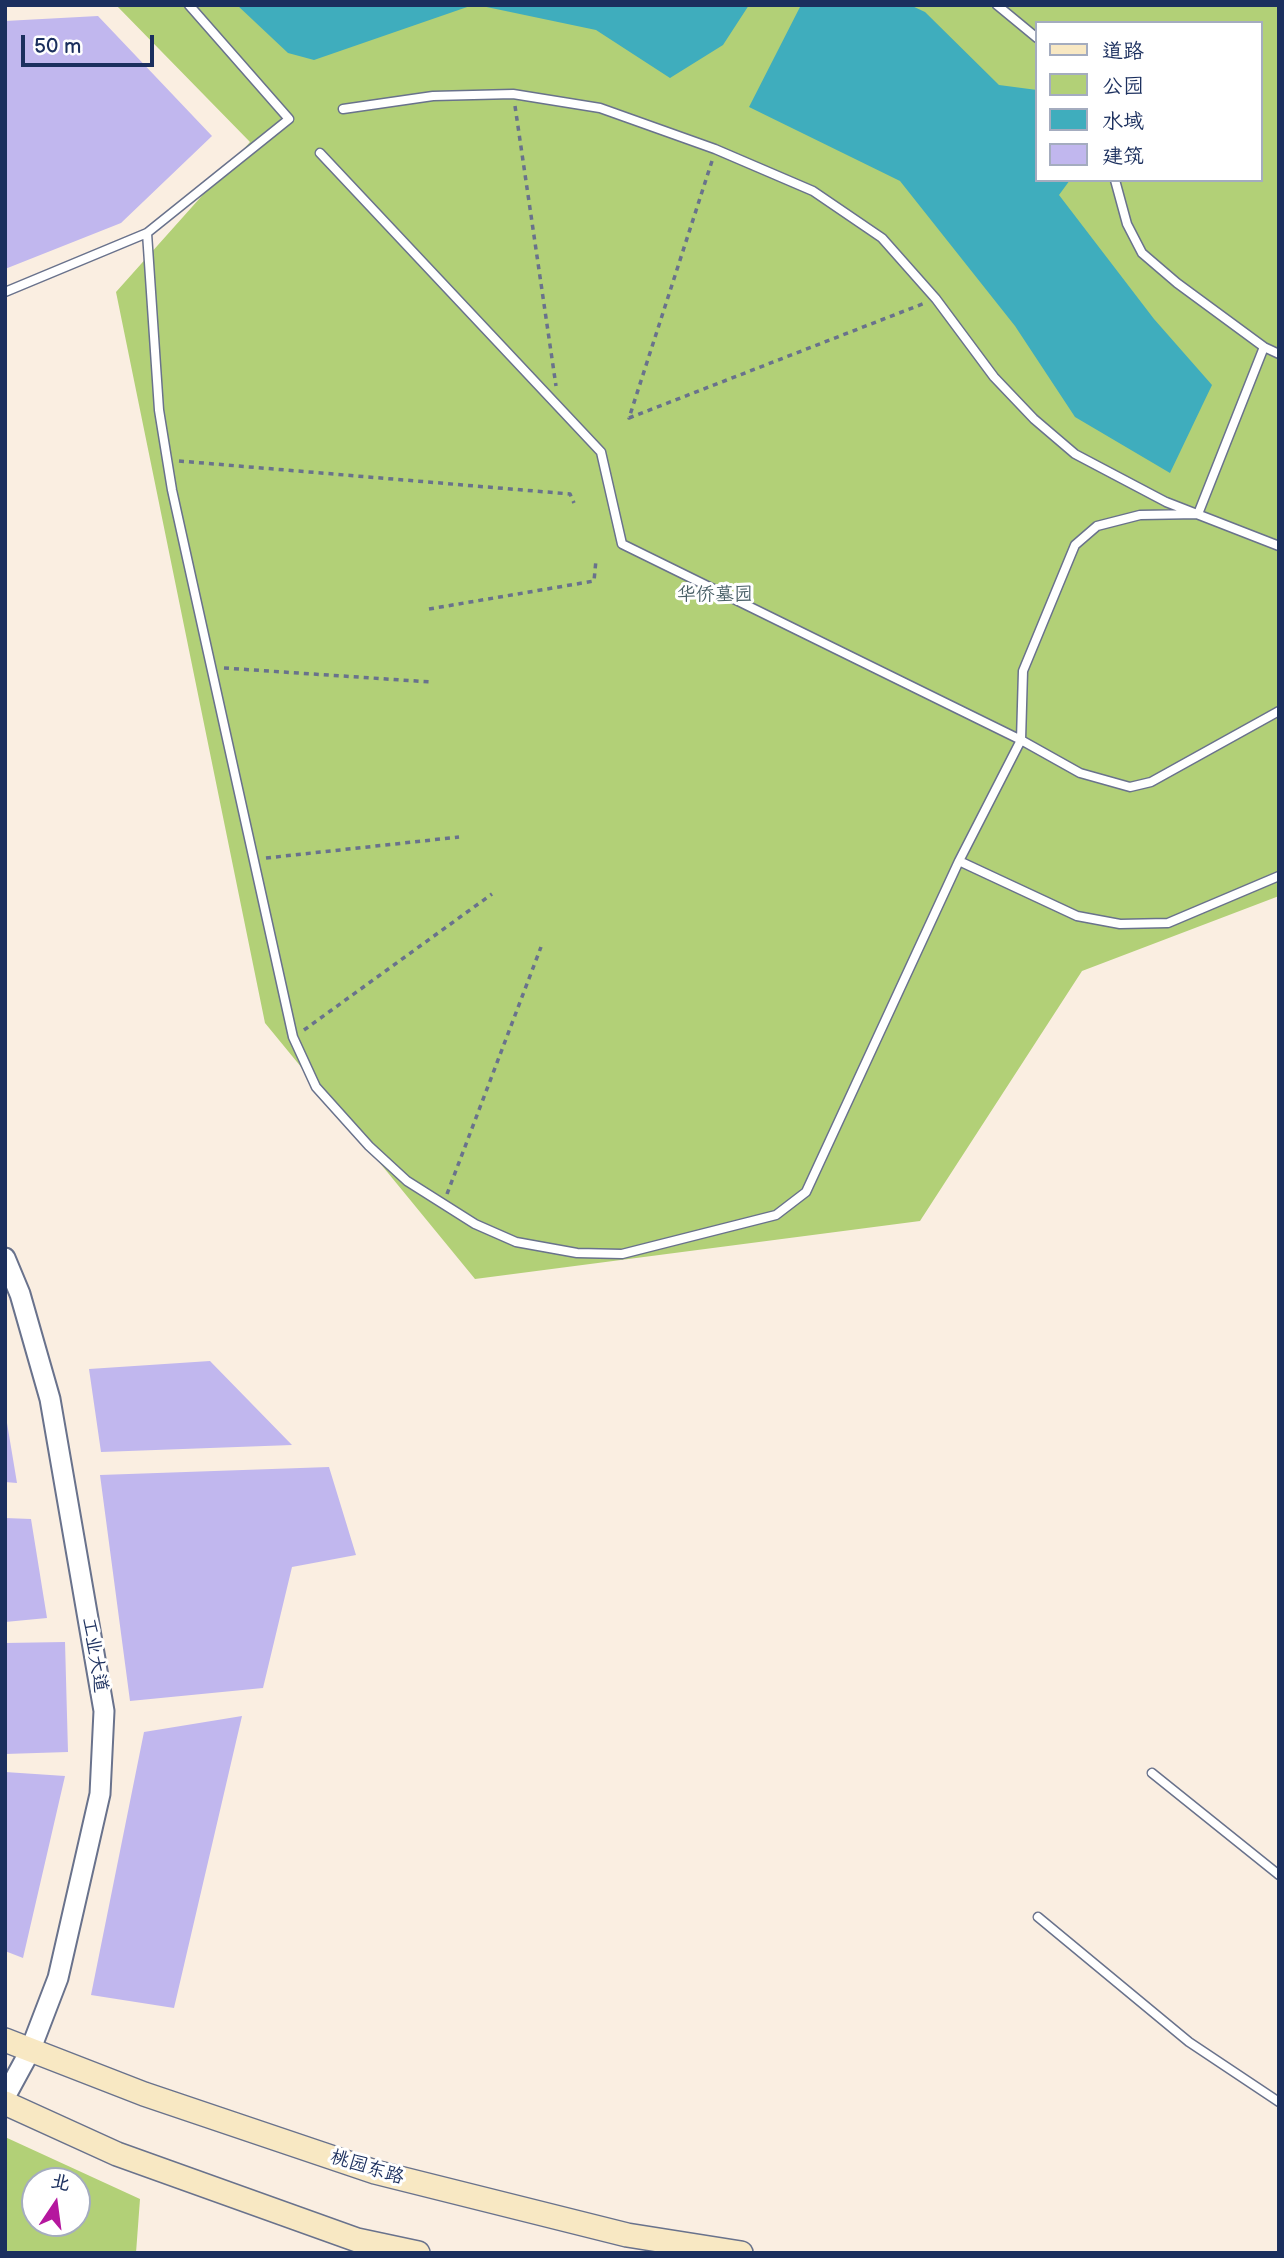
<!DOCTYPE html>
<html>
<head>
<meta charset="utf-8">
<style>
  body { margin:0 }
  #map { position:relative; width:1284px; height:2258px; overflow:hidden; background:#faeee1; font-family:"Balsamiq Sans","LXGW WenKai TC",sans-serif }
  canvas { display:block }
  .frame { position:absolute; inset:0; border:7px solid #1b2f5e; pointer-events:none }
  .legend { position:absolute; left:1035px; top:21px; width:228px; height:161px; box-sizing:border-box; background:#fff; border:2px solid #a4acbf; margin:0; padding:9px 12px; list-style:none; font-size:21px; color:#1b2f5e }
  .legend li { display:flex; align-items:center; gap:14px; height:35px }
  .legend b { width:35px; border:2px solid #a4acbf }
  .north { position:absolute; left:21px; top:2167px; width:70px; height:70px; box-sizing:border-box; background:#fff; border:2px solid #a4acbf; border-radius:50%; rotate:13deg; font-size:19px; font-weight:700; line-height:28px; text-align:center; color:#1b2f5e }
  .north::after { content:''; display:block; margin:auto; width:24px; height:32px; background:#b5179e; clip-path:polygon(50% 0,100% 100%,50% 72%,0 100%) }
  .scale { position:absolute; left:21px; top:35px; width:133px; height:32px; box-sizing:border-box; border:4px solid #1b2f5e; border-top:0; padding-left:9px; font-size:21px; line-height:24px; white-space:nowrap; color:#1b2f5e; -webkit-text-stroke:5px #fff; paint-order:stroke }
</style>
</head>
<body>
<div id="map">
<canvas width="1284" height="2258"></canvas>
<div class="frame"></div>
<ul class="legend">
<li><b style="height:9px;background:#f8e8c3"></b>道路</li>
<li><b style="height:19px;background:#b2d077"></b>公园</li>
<li><b style="height:19px;background:#3fadbd"></b>水域</li>
<li><b style="height:19px;background:#c1b7ee"></b>建筑</li>
</ul>
<div class="north">北</div>
<div class="scale">50 m</div>
</div>
<script>
const c = document.querySelector('canvas').getContext('2d');
c.lineJoin = 'round';
function fillPath(path, color) { c.fillStyle = color; c.fill(path, 'evenodd'); }
function trace(path, color, width, dash) { c.strokeStyle = color; c.lineWidth = width; c.lineCap = dash ? 'butt' : 'round'; c.setLineDash(dash || []); c.stroke(path); }
function drawText(font, color, halo, rows, align = 'center') {
  c.font = font + ' "Balsamiq Sans","LXGW WenKai TC",sans-serif'; c.lineWidth = 6; c.setLineDash([]); c.textBaseline = 'middle'; c.strokeStyle = halo; c.fillStyle = color; for (const [text, x, y, turn = 0] of rows) {
    c.save(); c.translate(x, y); c.rotate((+turn || 0) * Math.PI / 180); c.textAlign = isNaN(turn) ? turn : align; if (halo) c.strokeText(text, 0, 0); c.fillText(text, 0, 0); c.restore();
  }
}
const green = new Path2D(`
  M116,5H1279V896L1082,971L920,1221L475,1279L265,1023L116,292L250,142ZM1037,23H1261V180H1037Z
  M5,2137L140,2199L136,2253H5ZM35,2181H77V2223H35Z`);
const water = new Path2D(`
  M237,5H473L314,60L288,53Z
  M477,5H749L723,45L670,78L596,30Z
  M801,5H910L925,12L999,85L1037,90V180H1070L1059,195L1154,319L1212,385L1170,473L1075,417L1015,326L900,181L749,107Z`);
const building = new Path2D(`
  M98,16L212,136L121,223L5,269V21Z
  M210,1361L292,1445L101,1452L89,1369Z
  M5,1423H7L17,1483L5,1482Z
  M329,1467L356,1555L292,1567L263,1688L130,1701L100,1475Z
  M5,1518L31,1519L47,1618L5,1622Z
  M65,1642L68,1752L5,1754V1643Z
  M242,1716L174,2008L91,1995L144,1732Z
  M5,1772L65,1776L23,1958L5,1951Z`);
const path = new Path2D(`
  M515,106L556,386
  M712,161L629,418L925,303
  M179,461L570,494L574,503
  M429,609L594,581L596,560
  M224,668L431,682
  M266,858L459,837
  M304,1030L492,894
  M447,1194L541,947`);
const service = new Path2D(`
  M997,5L1037,38
  M343,109L433,96L513,94L600,108L715,149L813,191L882,238L936,299L994,377L1034,419L1075,454L1166,502L1279,546
  M320,153L601,452L622,544L1021,740L1080,773L1130,787L1151,782L1279,711
  M1115,180L1127,224L1142,253L1177,283L1264,347L1279,354
  M147,233L159,410L172,490L293,1037L316,1087L369,1146L407,1181L475,1224L516,1242L577,1253L622,1254L776,1215L806,1192L959,861L1021,740L1023,671L1075,545L1097,526L1140,515L1198,514L1264,347
  M5,292L147,233L289,119L189,5
  M959,861L1077,916L1120,924L1168,923L1279,876
  M1152,1773L1279,1875
  M1038,1917L1189,2042L1279,2102`);
const tertiary = new Path2D(`
  M5,1258L20,1294L50,1399L104,1711L100,1794L58,1978L30,2051L5,2097`);
const secondary = new Path2D(`
  M5,2040L144,2094L375,2172L627,2235L741,2253
  M5,2103L117,2154L357,2240L418,2253`);
const parkNames = [
  ["华侨墓园",715,595]
];
const streetNames = [
  ["工业大道",94,1655,80],
  ["桃园东路",367,2168,17]
];
fillPath(green, '#b2d077');
fillPath(water, '#3fadbd');
fillPath(building, '#c1b7ee');
trace(service, '#69728c', 11);
trace(tertiary, '#69728c', 23);
trace(secondary, '#69728c', 26);
trace(path, '#69728c', 3.5, [5, 5]);
trace(service, '#fff', 8);
trace(tertiary, '#fff', 19);
trace(secondary, '#f8e8c3', 23);
drawText('19px', '#485f66', '#fff', parkNames);
drawText('19px', '#1b2f5e', '#fff', streetNames);
</script>
</body>
</html>
